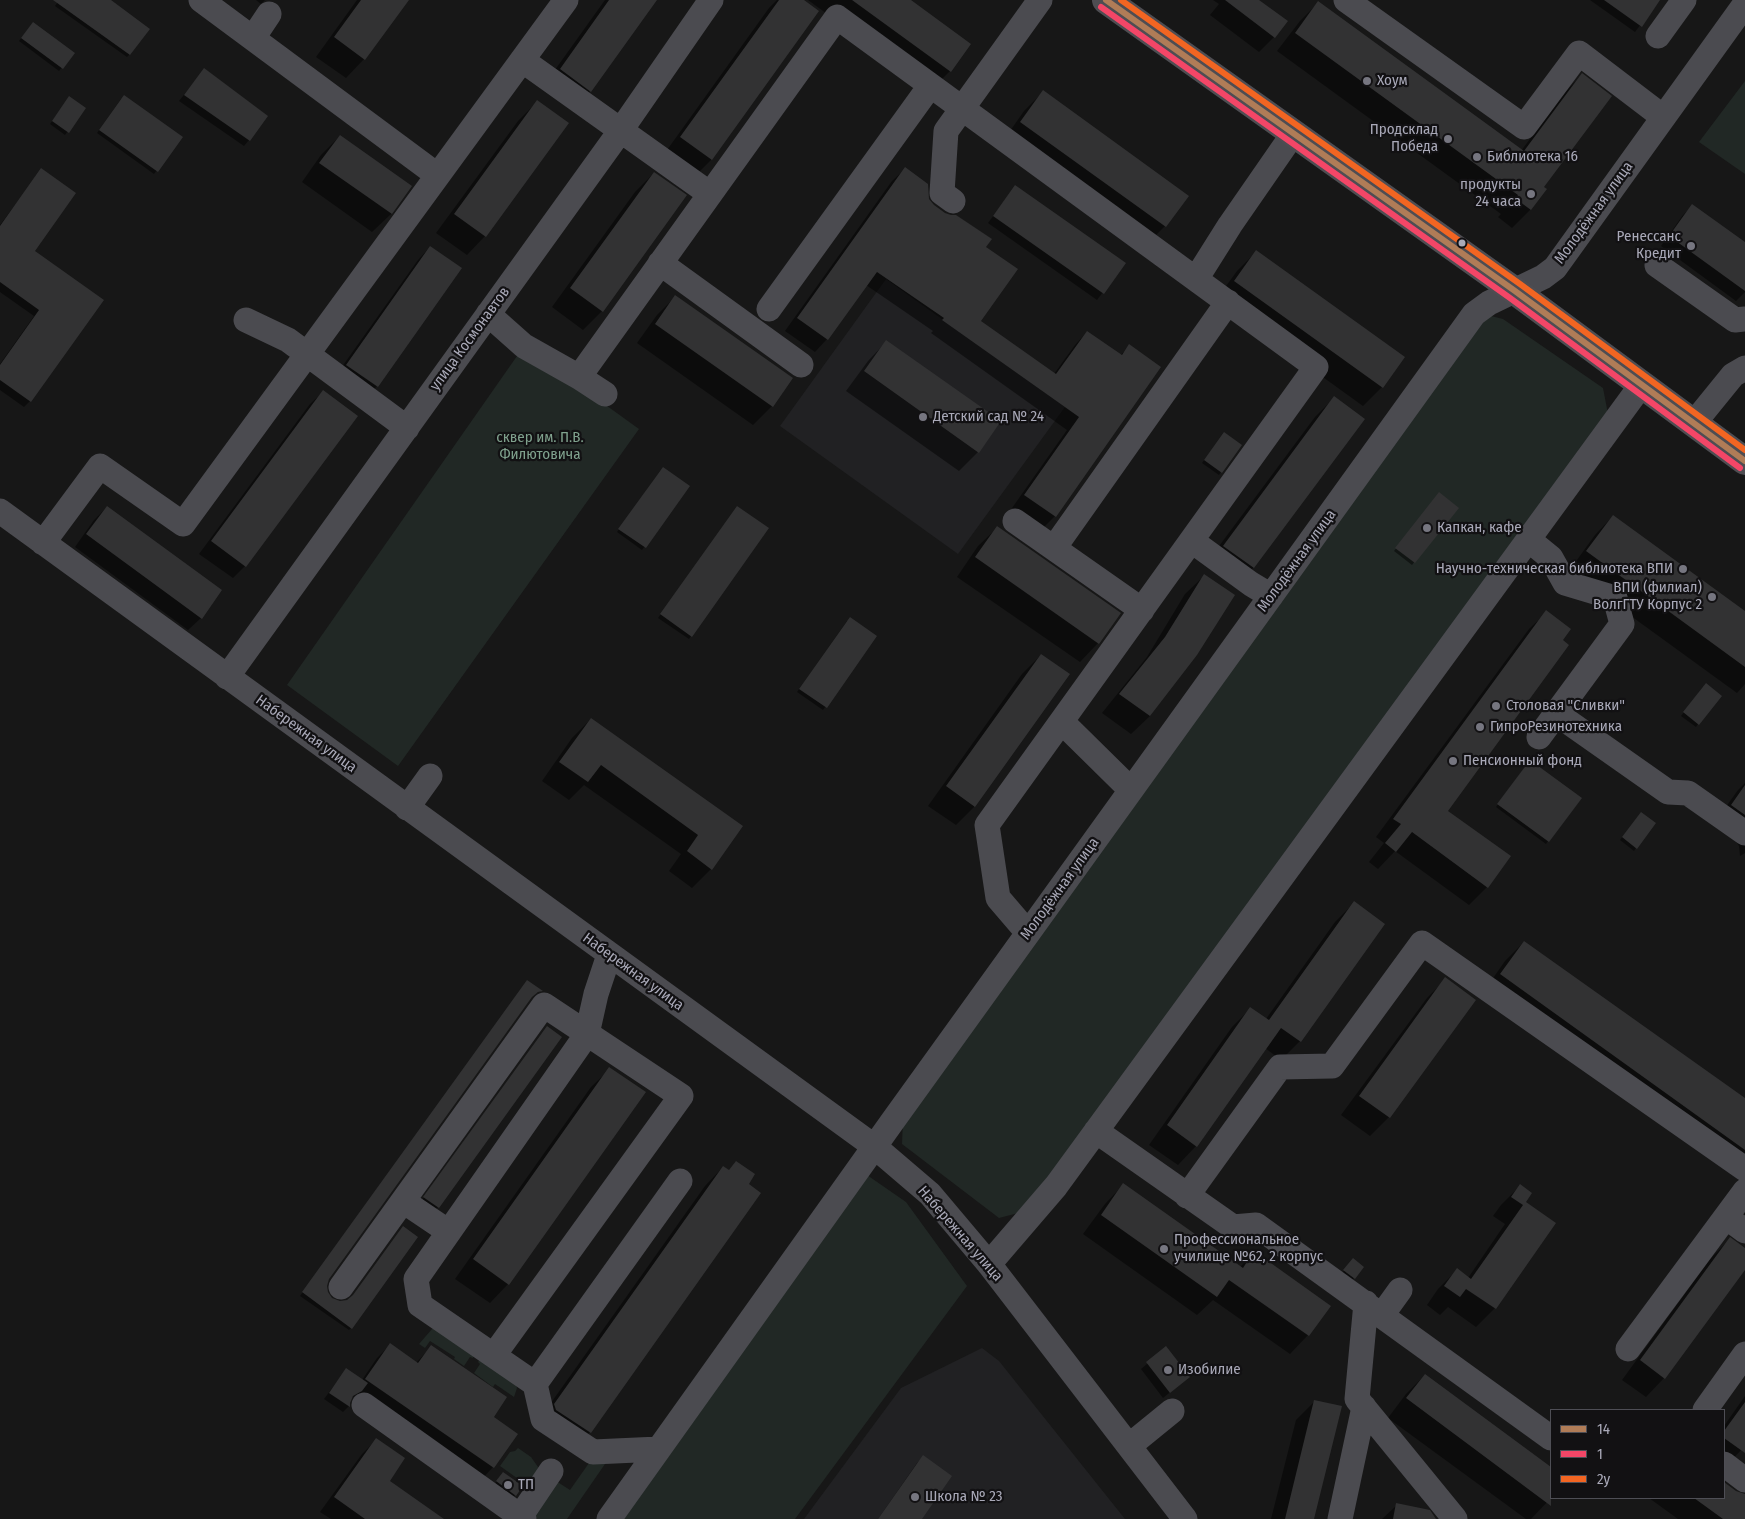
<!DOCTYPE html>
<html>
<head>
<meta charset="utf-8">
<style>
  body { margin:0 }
  #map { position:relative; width:1745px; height:1519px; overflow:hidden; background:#171717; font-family:"Fira Sans Condensed",sans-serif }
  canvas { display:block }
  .legend { position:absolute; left:1550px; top:1409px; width:175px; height:90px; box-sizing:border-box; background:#121113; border:1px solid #4e4e55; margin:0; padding:6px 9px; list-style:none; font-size:15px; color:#a9a9b8 }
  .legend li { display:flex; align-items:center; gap:10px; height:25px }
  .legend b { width:25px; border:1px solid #4e4e55 }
</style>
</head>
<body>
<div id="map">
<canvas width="1745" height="1519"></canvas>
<ul class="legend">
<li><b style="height:6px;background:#b07c57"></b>14</li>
<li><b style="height:6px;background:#f34667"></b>1</li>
<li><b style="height:6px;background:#f26522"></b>2у</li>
</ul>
</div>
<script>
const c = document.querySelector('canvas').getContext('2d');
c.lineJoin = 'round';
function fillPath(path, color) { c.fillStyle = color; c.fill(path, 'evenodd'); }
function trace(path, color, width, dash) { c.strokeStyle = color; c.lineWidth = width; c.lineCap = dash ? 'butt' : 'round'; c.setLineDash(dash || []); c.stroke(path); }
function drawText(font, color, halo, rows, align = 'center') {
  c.font = font + ' "Fira Sans Condensed",sans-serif'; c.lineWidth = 4.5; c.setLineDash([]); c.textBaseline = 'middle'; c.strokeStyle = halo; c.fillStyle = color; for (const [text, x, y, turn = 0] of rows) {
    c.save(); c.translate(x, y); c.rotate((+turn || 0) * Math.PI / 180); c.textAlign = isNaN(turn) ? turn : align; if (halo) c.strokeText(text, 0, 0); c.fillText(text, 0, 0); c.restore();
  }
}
const built = new Path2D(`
  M886,279L1065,407L958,554L780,426Z
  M982,1348L999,1361L1125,1519H804L901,1388Z`);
const green = new Path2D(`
  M1745,81V174L1699,142Z
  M1483,314L1503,319L1603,388L1608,414L1026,1211L999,1218L902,1144L903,1120Z
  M524,346L639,429L398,766L287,685Z
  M867,1175L906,1202L967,1286L795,1519H623Z
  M432,1329H441L475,1352L473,1358L470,1357L464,1366L454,1359L455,1357L430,1341L425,1348L419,1344Z
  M482,1356L514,1379L517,1388L514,1397L495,1384L493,1387L474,1373L480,1364L478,1362Z
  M518,1448L531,1457L538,1467L536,1481L528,1486L500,1466L510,1452L515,1451Z
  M589,1463L605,1464L567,1519H537L532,1515L556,1481L570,1490Z`);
const shadow = new Path2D(`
  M59,0H109L130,54L127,57L55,6Z
  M256,0H265L261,4Z
  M357,0H408L364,59L346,78L316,57Z
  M605,0H655L590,91L571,110L542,88Z
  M777,0H802L817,11L711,160L693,178L662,157L769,8Z
  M808,0H909L950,71L931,90Z
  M1213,0H1257L1274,37L1259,52L1210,15L1219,4Z
  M1590,0H1659L1635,32Z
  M1318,3L1521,151L1564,93L1582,75L1542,187L1545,189L1530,210L1512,228L1498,217L1501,214L1277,51L1300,21Z
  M31,26L73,53L59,71L19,41Z
  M204,70L249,140L244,146L179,101Z
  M1043,92L1165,226L1146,245L1003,141L1024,111Z
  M121,99L181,137L154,174L97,133Z
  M67,101L84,109L65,135L50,124Z
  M537,102L485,236L467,255L436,233L518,121Z
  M340,136L410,186L391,214L372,232L302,182L321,155Z
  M905,169L933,206L985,247L979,321L1054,374L1075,345L1087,332L1120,356L1129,346L1055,516L1042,529L1012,508L1067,430L931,333L933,331L866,285L827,339L815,352L785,331L892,181Z
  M41,170L33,251L102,300L30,401L24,407L0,390V364L34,316L0,292V225Z
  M654,173L685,196L602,311L583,330L552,307L635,192Z
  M1015,187L1124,264L1097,300L988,223Z
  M1692,206L1745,244V292L1736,301L1661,246L1683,215Z
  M430,247L460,268L377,386L364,399L334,378L418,260Z
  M1256,252L1382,387L1363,406L1216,300L1237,271Z
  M676,296L772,406L753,425L637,343L657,315Z
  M886,342L978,452L959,471L846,391L868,361Z
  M323,392L245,566L233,578L199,554L310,404Z
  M1334,398L1363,420L1253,568L1234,586L1205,565L1315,417Z
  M1222,436L1221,472L1219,475L1202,463Z
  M660,471L688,487L642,550L617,532Z
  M1437,496L1457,508L1412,565L1394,551Z
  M107,507L201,618L188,630L75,547L94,520Z
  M735,510L691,636L689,639L658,618Z
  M1613,516L1745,612V684L1737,693L1569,571L1595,535Z
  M997,528L1098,643L1080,662L957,577L978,546Z
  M1204,576L1150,716L1131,734L1102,713L1147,657L1185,594Z
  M1547,612L1446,811L1487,887L1469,905L1395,851L1378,869L1369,862L1384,843L1376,837L1529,629Z
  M847,621L875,637L823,710L797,692Z
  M1041,655L974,807L956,825L928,806L1022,674Z
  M1703,687L1698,724L1696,727L1681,716Z
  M591,719L741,827L711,869L692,888L669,871L681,854L584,785L569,800L542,781L572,738Z
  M1527,764L1548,841L1546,844L1496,807Z
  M1745,783V853L1740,856L1739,846L1735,840L1713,825L1738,790Z
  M1639,816L1636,848L1634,851L1620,840Z
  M1354,903L1383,924L1300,1041L1281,1060L1265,1048L1196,1146L1178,1165L1149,1145L1232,1027L1251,1008L1266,1019L1335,922Z
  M1524,942L1745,1100V1182L1482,994L1505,961Z
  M1446,979L1474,1000L1389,1117L1370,1136L1341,1115L1427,998Z
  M527,981L541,991L534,994L328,1278L325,1286L327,1294L351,1328L349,1330L300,1296Z
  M544,1030L438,1207L435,1210L422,1200Z
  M610,1069L508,1284L490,1303L455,1279L591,1087Z
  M737,1162L747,1184L760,1193L590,1432L571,1451L536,1424L705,1186L723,1167L728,1171Z
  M1123,1185L1240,1267L1254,1253L1308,1335L1290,1354L1213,1300L1197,1315L1083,1234L1105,1204Z
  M1520,1186L1525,1202L1555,1223L1495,1308L1476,1327L1448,1307L1440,1315L1427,1305L1438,1289L1457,1270L1468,1278L1505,1224L1493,1216L1501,1205Z
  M1730,1239L1745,1250V1268L1664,1378L1646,1397L1622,1380L1711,1258Z
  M1350,1263L1354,1278L1351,1280L1342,1273Z
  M390,1345L416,1363L431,1347L492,1417L493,1467L481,1480L357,1394L350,1399L349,1406L343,1412L324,1399L346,1370L362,1380L377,1358Z
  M1166,1348L1189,1377L1163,1398L1141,1369Z
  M1425,1375L1551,1469V1498L1531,1519H1526L1388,1418L1406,1394Z
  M1745,1396V1446L1724,1468V1426Z
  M1315,1401L1313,1519H1271L1296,1420Z
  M376,1440L388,1481L442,1519H331L320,1512L362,1454Z
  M923,1457L920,1519H878L917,1463Z
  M503,1474L515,1495L509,1501L491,1488Z
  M1724,1483L1736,1493L1745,1496V1519H1678L1649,1498H1724Z
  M1397,1505L1421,1519H1382Z`);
const building = new Path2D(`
  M53,0H111L150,29L130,55Z
  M361,0H409L365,60L334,37Z
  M609,0H657L591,92L560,69Z
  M779,0H804L819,11L712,160L680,137Z
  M852,0H911L971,44L951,72Z
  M1225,0H1259L1288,21L1275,38Z
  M1604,0H1660L1642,27Z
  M1318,1L1524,151L1582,73L1612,96L1544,187L1547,189L1531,210L1516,199L1518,195L1295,33Z
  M33,22L75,53L63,69L21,38Z
  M204,68L268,116L250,141L184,95Z
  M1043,90L1189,196L1166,227L1020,122Z
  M124,95L183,137L158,172L99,130Z
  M69,96L86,108L69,133L52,121Z
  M537,100L569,123L486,237L454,214Z
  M340,135L412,186L392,214L319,163Z
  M905,167L928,184L929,199L934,205L945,213L951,215H956L992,239L986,247L1018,269L981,321L1056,374L1087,331L1122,355L1129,344L1161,367L1056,517L1024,495L1079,417L942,320L944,318L877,272L828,340L797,318Z
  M41,168L76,193L35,251L104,300L31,402L0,380V365L39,310L0,282V226Z
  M654,172L687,195L603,312L570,288Z
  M1015,185L1126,263L1104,294L993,216Z
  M1692,204L1745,242V291L1669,236Z
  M430,246L462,268L378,387L346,365Z
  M1256,250L1405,357L1383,388L1234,281Z
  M675,295L793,378L773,407L655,324Z
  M886,340L1001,421L979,453L864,371Z
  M323,390L358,416L246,567L211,541Z
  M1334,396L1365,419L1254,568L1223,546Z
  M1224,432L1242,445L1222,473L1204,460Z
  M663,467L690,486L646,548L618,529Z
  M1439,492L1459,508L1415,563L1395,548Z
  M107,506L222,590L202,619L86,534Z
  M737,506L769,528L692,637L660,614Z
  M1613,515L1745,611V667L1586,551Z
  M997,526L1121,613L1099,644L975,557Z
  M1204,574L1235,595L1197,655L1150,716L1119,694L1165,637Z
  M1546,610L1571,629L1563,640L1569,645L1448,811L1511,856L1488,888L1412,832L1396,852L1385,843L1401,824L1393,819Z
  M850,617L877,636L827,708L799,689Z
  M1041,654L1070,674L975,807L946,786Z
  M1706,683L1722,696L1699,725L1683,712Z
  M591,718L743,826L712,870L687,851L698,835L601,765L588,782L559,762Z
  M1530,760L1582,798L1549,842L1497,804Z
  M1745,785V815L1731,805Z
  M1641,812L1656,823L1637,849L1622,837Z
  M1354,901L1385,924L1301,1042L1281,1028L1197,1147L1167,1125L1250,1007L1269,1020Z
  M1524,941L1745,1098V1150L1500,974Z
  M1445,977L1476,1000L1390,1118L1359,1096Z
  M527,980L543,991L538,992L532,997L329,1279L327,1286L328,1292L332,1298L340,1301L347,1300L353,1295L403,1226L418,1237L352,1329L302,1292Z
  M547,1026L562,1037L439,1208L423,1197Z
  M609,1067L646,1092L509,1285L473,1259Z
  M736,1161L755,1174L749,1184L761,1193L591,1433L556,1410L554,1404L723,1166L729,1170Z
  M1123,1183L1243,1268L1254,1251L1331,1306L1309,1336L1229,1280L1217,1297L1101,1215Z
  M1520,1184L1532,1193L1526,1202L1556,1223L1496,1309L1466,1289L1460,1297L1444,1286L1457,1268L1471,1279L1523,1205L1511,1197Z
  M1730,1237L1745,1248V1270L1665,1379L1640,1360Z
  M1353,1258L1364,1267L1355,1279L1343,1270Z
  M390,1343L418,1363L431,1345L507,1397L494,1417L518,1434L494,1468L365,1379Z
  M1166,1346L1190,1377L1170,1393L1146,1362Z
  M346,1368L368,1383L362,1391L353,1396L350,1403V1407L329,1393Z
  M1425,1374L1551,1467V1506L1406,1398Z
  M1314,1400L1342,1406L1314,1519H1285Z
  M1745,1402V1453L1724,1438V1431Z
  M376,1438L405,1458L390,1481L444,1519H365L334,1497Z
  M923,1455L952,1476L922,1519H878Z
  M503,1472L523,1486L516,1496L496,1481Z
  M1724,1482L1736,1491L1745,1494V1519H1723L1694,1498H1724Z
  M1396,1503L1430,1510L1436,1519H1393Z`);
const minor = new Path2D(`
  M201,0L437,175
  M1346,0L1524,127L1579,53L1663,117
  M1658,36L1684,0
  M253,38L269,14
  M522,60L710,194
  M953,201L942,193L946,131L1040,0
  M660,263L801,365
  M1657,265L1735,320L1745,319
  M1196,279L1230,225L1293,134
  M769,309L930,86
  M488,314L524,346L579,377L605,394
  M246,320L288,340L407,428
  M579,377L837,17L1316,367L987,825L998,898L1028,933
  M1694,423L1733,375L1745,368
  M0,511L875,1147L930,1194L989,1264L1185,1519
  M1015,521L1142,610
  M1529,540L1551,558L1565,583L1615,598L1622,624L1539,737
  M1192,541L1251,584L1271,596
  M43,543L100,466L183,524L566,0
  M1054,548L1228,302
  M227,677L621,130L711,0
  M1557,714L1668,792L1688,793L1745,833
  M1062,722L1131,790
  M407,808L430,776
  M609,955L596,994L587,1034L416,1279L420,1305L535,1384L543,1419L593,1452L659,1449
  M1096,1131L1233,1227L1256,1225L1551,1438
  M1187,1196L1280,1067L1332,1066L1422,943L1745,1169
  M403,1201L449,1232
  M1726,1217L1745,1231
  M989,1264L1056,1186L1642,384
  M341,1287L544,1005L681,1096L494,1355
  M1366,1303L1357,1399L1455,1519
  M1382,1315L1400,1290
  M1628,1349L1745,1191
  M535,1384L680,1181
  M364,1405L524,1519
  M1705,1410L1745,1354
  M1129,1446L1172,1411
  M1724,1464L1745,1480
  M520,1517L551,1471
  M609,1519L892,1122L1474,314L1489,303L1543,277L1555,268L1745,4
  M1340,1519L1364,1407`);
const major = new Path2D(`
  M1106,0L1515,291L1745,461`);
const bus1 = new Path2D(`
  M1106,0L1515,291L1745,461`);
const bus2 = new Path2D(`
  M1101,7L1510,298L1740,468`);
const bus3 = new Path2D(`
  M1121,0L1520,284L1745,450`);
const markers = [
  [1367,81,5,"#767680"],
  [1448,139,5,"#767680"],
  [1477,157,5,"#767680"],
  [1531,194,5,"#767680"],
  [1462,243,4.5,"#a9a9b8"],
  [1691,246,5,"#767680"],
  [923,417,5,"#767680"],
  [1427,528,5,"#767680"],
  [1683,569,5,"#767680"],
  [1712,597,5,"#767680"],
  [1496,706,5,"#767680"],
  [1480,727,5,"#767680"],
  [1453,761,5,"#767680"],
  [1164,1249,5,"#767680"],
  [1168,1370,5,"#767680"],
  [508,1485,5,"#767680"],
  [915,1497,5,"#767680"]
];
const poiNames = [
  ["Хоум",1377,81],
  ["Продсклад",1438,130,"right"],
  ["Победа",1438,147,"right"],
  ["Библиотека 16",1487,157],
  ["продукты",1521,185,"right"],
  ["24 часа",1521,202,"right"],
  ["Ренессанс",1681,237,"right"],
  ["Кредит",1681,254,"right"],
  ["Детский сад № 24",933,417],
  ["Капкан, кафе",1437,528],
  ["Научно-техническая библиотека ВПИ",1673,569,"right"],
  ["ВПИ (филиал)",1702,588,"right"],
  ["ВолгГТУ Корпус 2",1702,605,"right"],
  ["Столовая \"Сливки\"",1506,706],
  ["ГипроРезинотехника",1490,727],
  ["Пенсионный фонд",1463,761],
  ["Профессиональное",1174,1240],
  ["училище №62, 2 корпус",1174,1257],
  ["Изобилие",1178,1370],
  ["ТП",518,1485],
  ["Школа № 23",925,1497]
];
const streetNames = [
  ["Молодёжная улица",1594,213,-54],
  ["улица Космонавтов",470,339,-54],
  ["Молодёжная улица",1297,561,-54],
  ["Набережная улица",306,734,36],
  ["Молодёжная улица",1060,889,-54],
  ["Набережная улица",633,972,36],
  ["Набережная улица",960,1234,49]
];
const parkNames = [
  ["сквер им. П.В.",540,438],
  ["Филютовича",540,455]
];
fillPath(built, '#212123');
fillPath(green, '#212825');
fillPath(shadow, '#0007');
fillPath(building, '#323233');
trace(minor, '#4b4b50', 25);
trace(major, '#4e4d52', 28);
trace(bus1, '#b07c57', 6);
trace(bus2, '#f34667', 6);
trace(bus3, '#f26522', 6);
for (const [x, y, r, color] of markers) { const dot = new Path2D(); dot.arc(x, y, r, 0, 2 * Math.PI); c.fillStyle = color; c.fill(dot); trace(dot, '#121113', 2); }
drawText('15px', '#a9a9b8', '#121113', poiNames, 'left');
drawText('15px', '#a9a9b8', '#121113', streetNames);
drawText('15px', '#80a28e', '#121113', parkNames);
</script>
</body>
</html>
